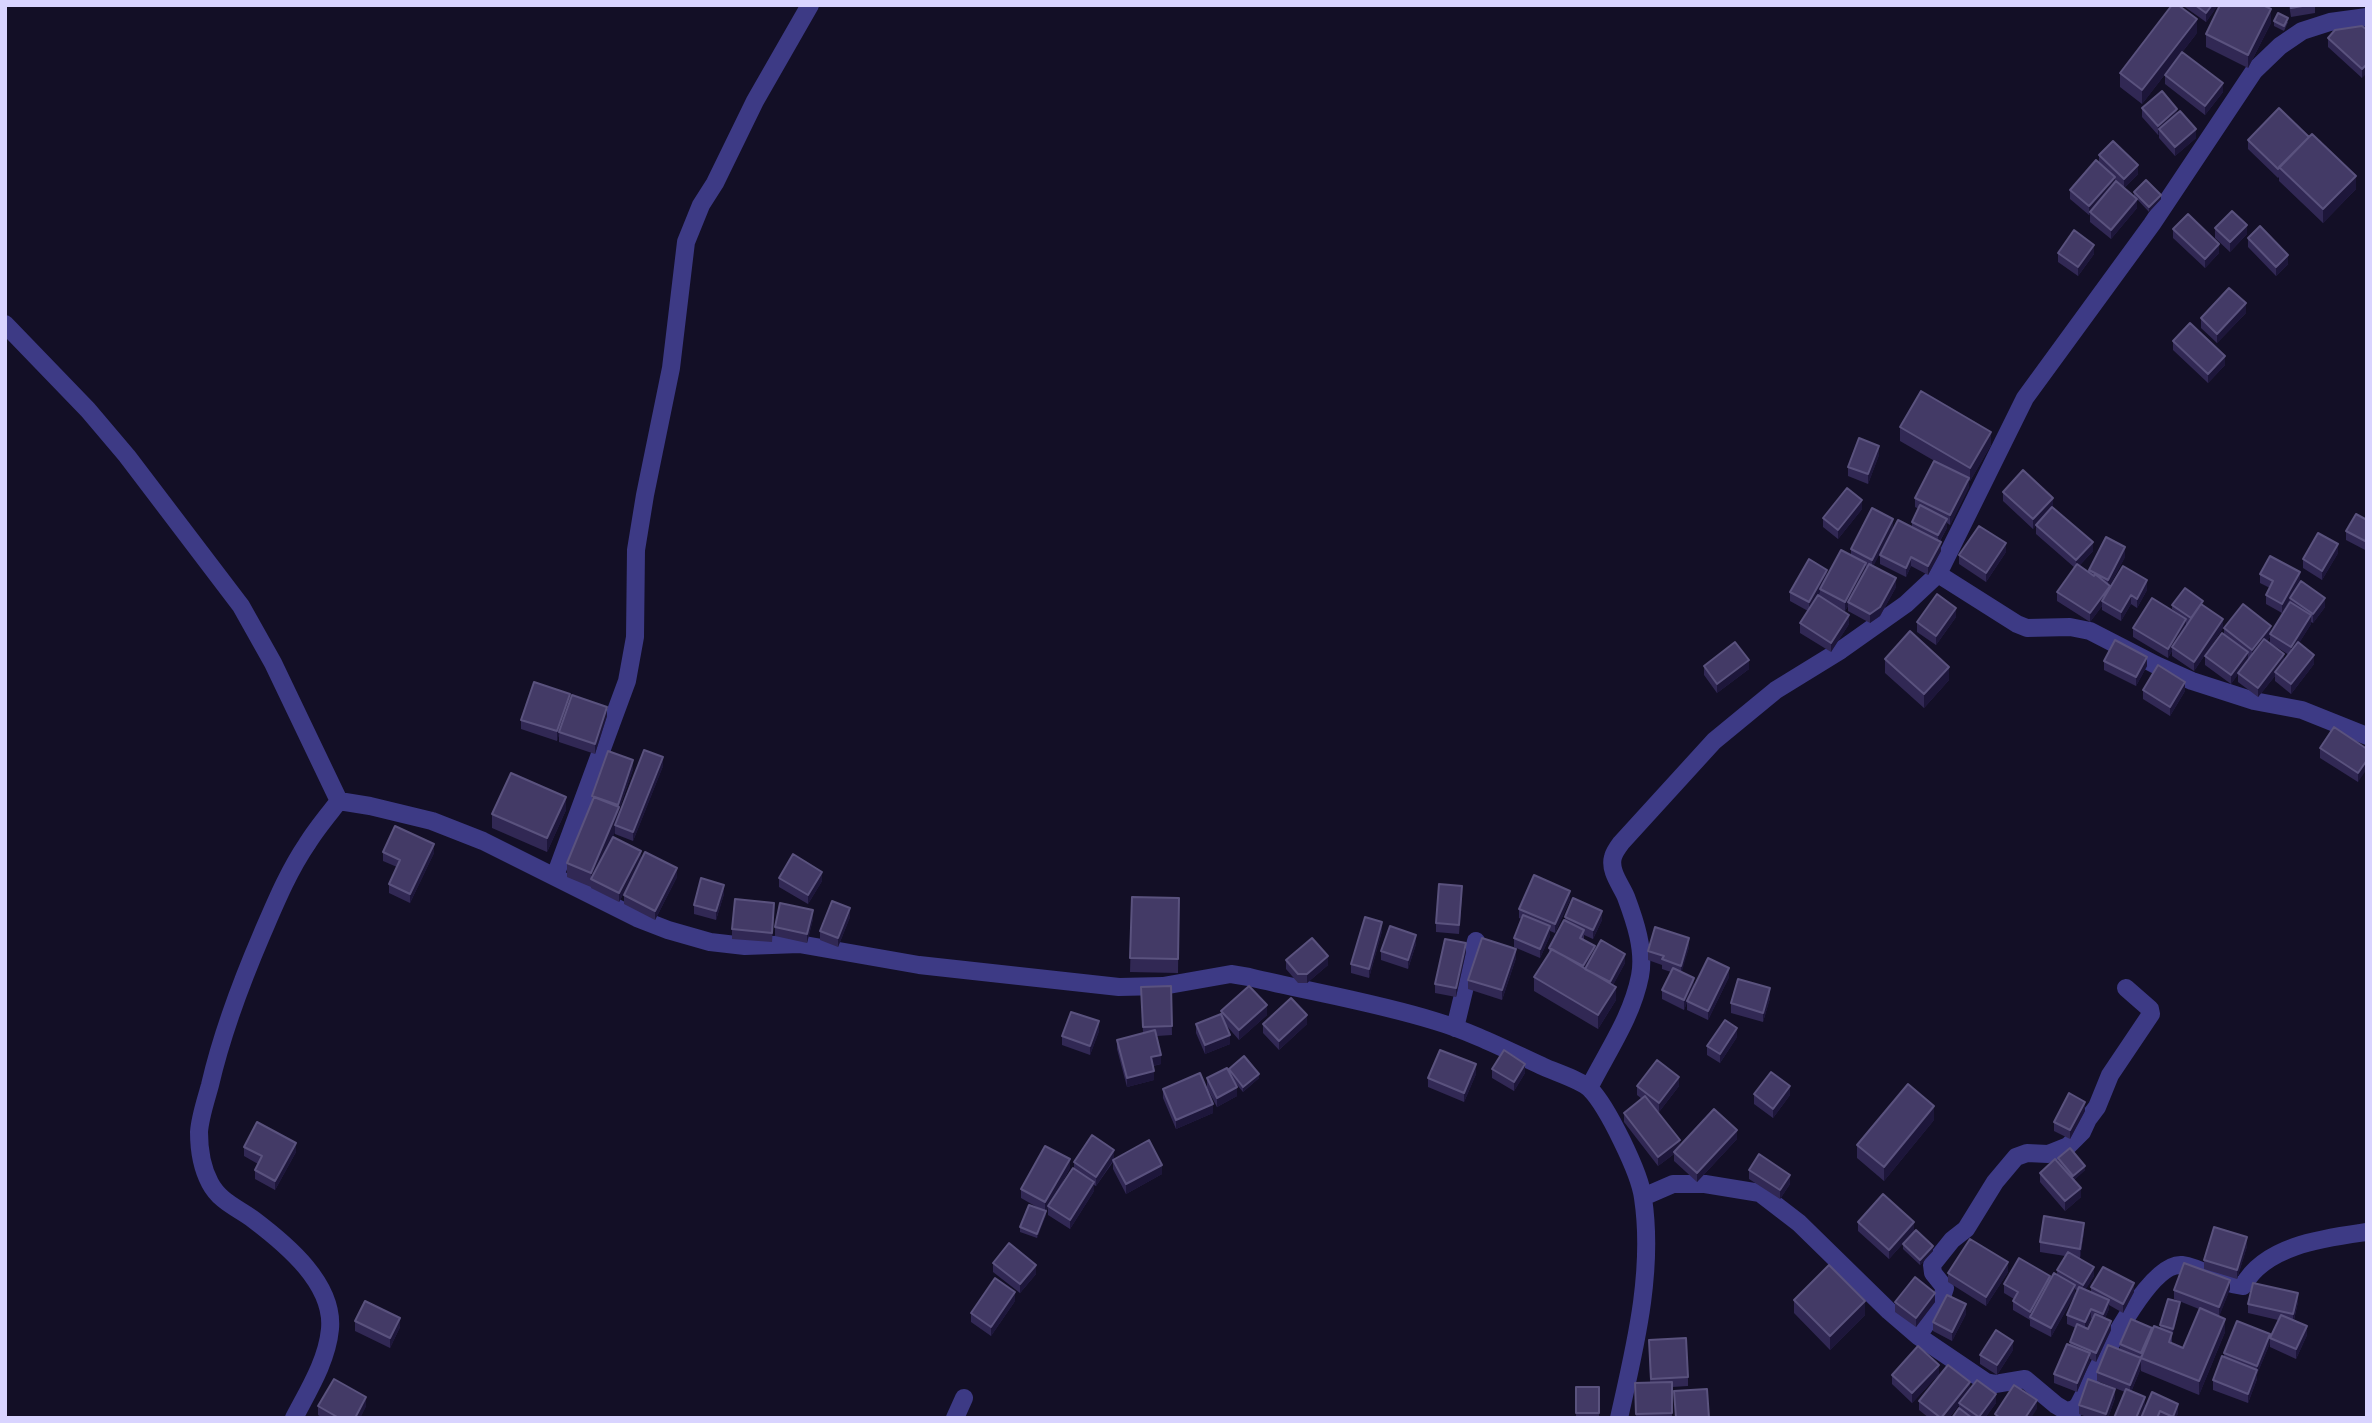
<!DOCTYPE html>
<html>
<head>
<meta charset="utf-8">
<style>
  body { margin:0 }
  #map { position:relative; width:2372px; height:1423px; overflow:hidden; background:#130f26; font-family:Jost,sans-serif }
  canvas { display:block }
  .frame { position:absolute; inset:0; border:7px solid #d9d4ff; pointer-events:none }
</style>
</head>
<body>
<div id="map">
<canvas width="2372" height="1423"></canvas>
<div class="frame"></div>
</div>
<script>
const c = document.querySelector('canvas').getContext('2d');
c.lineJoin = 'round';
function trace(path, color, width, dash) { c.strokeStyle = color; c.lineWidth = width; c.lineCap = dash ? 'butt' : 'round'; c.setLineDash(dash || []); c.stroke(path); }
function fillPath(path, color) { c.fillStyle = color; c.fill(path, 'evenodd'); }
const minor = new Path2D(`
  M5,324L88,410L127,456L241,606L273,663L339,801L370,806L432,821L483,841L637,918L668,930L710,942L745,946L799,944L919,965L1119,987L1163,986L1231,974L1249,977C1311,992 1374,1002 1435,1021C1472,1032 1507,1050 1542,1066C1554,1072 1581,1080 1590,1089C1607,1106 1640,1173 1643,1198C1654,1271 1635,1347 1619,1418
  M1938,574L2017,624L2027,628L2070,627L2090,631L2156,665L2192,681L2254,701L2302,710L2367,736
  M555,876L627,681L635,637L636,550L645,495L671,368L686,242L701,205L715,183L755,101L810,5
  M1455,1028L1476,941
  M1589,1088C1607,1052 1632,1017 1640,976C1645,950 1635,921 1626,897C1621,885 1609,871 1613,857C1614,853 1618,847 1621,843L1714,741L1776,690L1841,650L1906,604L1938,574L2025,398L2152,224L2254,71L2280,46L2302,31L2330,22L2367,17
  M1643,1197L1673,1184H1705L1760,1193L1799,1223L1889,1311L1918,1336L1986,1382L1995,1384L2025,1379L2056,1405L2066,1411L2075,1409L2079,1404C2094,1376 2147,1261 2182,1265C2204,1268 2220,1284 2243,1286C2265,1245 2325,1238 2367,1232
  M1918,1336L1940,1303L1945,1288L1933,1273L1932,1265L1952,1240L1966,1229L1995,1182L2016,1157L2027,1153L2048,1154L2068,1146L2082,1132L2088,1119L2097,1107L2110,1075L2151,1014L2150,1009L2126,988
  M294,1418C308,1391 327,1361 330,1329C334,1284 287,1245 254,1220C238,1208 220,1202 210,1183C202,1168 199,1149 199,1132C200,1117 206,1100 210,1085C222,1033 241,983 262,934C275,904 288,872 307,844C316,829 328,815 339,801
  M955,1418L964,1398`);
const wall = new Path2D(`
  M2182,5H2218L2206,22Z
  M2289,5H2315V13L2291,17Z
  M2274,21L2288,22L2284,31L2274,26Z
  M2271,23L2248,68L2206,47V34Z
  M2367,30L2362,78L2328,47V38Z
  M2197,33L2142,104L2120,87V73Z
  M2165,75L2223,92L2205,115L2165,84Z
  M2142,108L2177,114L2196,138L2175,156L2159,138V134L2158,135L2142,117Z
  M2248,140L2356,189L2323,223L2279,181V177L2278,178L2248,149Z
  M2099,155L2138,174L2124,188L2134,196V192L2161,199L2149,212L2137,199V208L2111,239L2090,222V214L2089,215L2070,199V190L2099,162Z
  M2215,228L2247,234L2230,252L2215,238Z
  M2173,229L2219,253L2205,268L2173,238Z
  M2248,238L2288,264L2276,276L2248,247Z
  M2058,253L2094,254L2078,276L2058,262Z
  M2246,313L2217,343L2201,328V318Z
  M2173,341L2225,365L2208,383L2173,350Z
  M1900,427L1991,445L1970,481L1969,480V487L1950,525L1947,523V528L1940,541L1941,551L1928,575L1911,566L1906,577L1880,564V555L1912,527V522L1919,509L1915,507V498L1945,467L1900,441Z
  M1879,455L1868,484L1848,476V467Z
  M2003,492L2053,507L2093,551L2079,566L2089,573V570L2125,557L2110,585L2147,590L2137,608L2131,604L2121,621L2102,610V606L2090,622L2057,601V592L2075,568L2036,534V525L2033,529L2003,501Z
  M1862,509L1838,539L1823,527V518Z
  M2367,520V551L2346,540V531Z
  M1893,528L1873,566L1896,587L1880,616L1870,623L1848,611V606L1845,611L1831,604L1849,624L1831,652L1800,633V623L1808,611L1790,601V592L1827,575L1851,555V549Z
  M2006,552L1986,582L1959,564V555Z
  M2338,553L2322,580L2303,568V559Z
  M2260,574L2300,581L2294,593L2325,607L2313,623L2311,622V624L2299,643L2314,664L2291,694L2275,681V676L2258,697L2238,682V674L2231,684L2205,665V656L2224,634V628L2271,632L2290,602V600L2282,613L2266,604V595L2270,588L2260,583ZM2270,637V643L2289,655L2284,660L2267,641Z
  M2172,605H2203L2223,628L2194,671L2172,656V651L2168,658L2133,637V628L2182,616L2172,609Z
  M1956,617L1936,645L1917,632V622Z
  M1885,659L1949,680L1924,708L1885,673Z
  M2104,661L2147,666L2136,686L2104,670Z
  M1704,666L1749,669L1717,693L1704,675Z
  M2143,690L2185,691L2170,716L2143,699Z
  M570,702L607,716L595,754L559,742V734L557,741L521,729V720Z
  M2320,748L2367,749L2358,782L2320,758Z
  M663,766L633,841L615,834V832L610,842L641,860L619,902L591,888V887L567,877V863L592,803V796L633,769L619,810V814Z
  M566,810L547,852L492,828V814Z
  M383,852L434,853L410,903L389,893V884L397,867L383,861Z
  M677,877L655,920L624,904V895Z
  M779,878L822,881L808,904L779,887Z
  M724,894L716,920L694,914V905Z
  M1462,895L1459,934L1436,932V923Z
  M1132,897L1179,898L1178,973L1130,972Z
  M1570,900L1555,933L1550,931V936L1540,958L1514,947V938L1522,919L1519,918V909Z
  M774,912L772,942L732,939V929Z
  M850,917L838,947L820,940V931Z
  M1565,917L1602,920L1593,939L1584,935V940L1595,951L1625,963L1613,985L1616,1000L1598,1029L1534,991V977L1549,954V948L1565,920Z
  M813,919L807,943L775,936V927Z
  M1382,931L1369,978L1351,973V964Z
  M1416,944L1408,969L1381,960V951Z
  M1689,947L1681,972L1694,987L1729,977L1708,1020L1687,1010V1002L1684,1010L1662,999V990L1671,972L1662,969V965L1648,960V951Z
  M1466,952L1456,997L1435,993V984Z
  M1516,958L1502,1000L1468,989V980Z
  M1286,960L1328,965L1307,983H1298L1286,969Z
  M1171,986L1172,1035L1157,1036L1161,1064L1153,1066L1154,1080L1127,1087L1117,1049V1040L1143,1033L1141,987Z
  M1770,998L1763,1022L1731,1013V1003Z
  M1221,1011L1267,1015L1239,1040L1226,1025L1230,1044L1205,1054L1196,1033V1024L1221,1014Z
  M1263,1024H1307L1279,1050L1263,1033Z
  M1099,1031L1090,1055L1062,1045V1036Z
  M1737,1037L1720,1063L1707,1055V1046Z
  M1229,1069L1259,1078L1243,1092L1233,1080L1237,1096L1217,1107L1207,1088V1078L1229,1071Z
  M1492,1069L1525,1073L1514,1091L1492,1078Z
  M1476,1074L1464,1102L1428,1087V1078Z
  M1637,1086H1679L1659,1112L1655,1109L1680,1146L1737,1139L1697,1182L1674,1161V1154L1658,1166L1624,1122V1113L1642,1099L1637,1095Z
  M1163,1089L1213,1113L1176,1129L1163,1098Z
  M1754,1094L1790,1095L1773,1118L1754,1104Z
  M2085,1111L2070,1139L2054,1131V1122Z
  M1934,1120L1884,1181L1857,1158V1145Z
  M244,1147L296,1152L275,1190L255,1179V1170L258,1164L244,1156Z
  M2058,1158L2085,1170L2074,1180L2081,1197L2065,1211L2040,1182V1173L2058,1163Z
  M1114,1159L1162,1174L1126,1194L1113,1169V1162L1096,1186L1094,1185V1191L1070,1229L1048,1215V1207L1037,1238L1020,1232V1227L1042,1210L1021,1198V1189L1070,1168L1052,1201L1074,1169V1162Z
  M1749,1170L1790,1184L1780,1199L1749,1179Z
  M1858,1222L1914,1231L1889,1259L1858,1231Z
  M2084,1232L2080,1258L2094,1276L2085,1290L2091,1292V1287L2134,1292L2123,1313L2109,1305V1309L2105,1318L2111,1330L2096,1362L2090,1359V1362L2077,1392L2054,1383V1374L2070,1345V1342L2076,1328L2067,1324V1315L2077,1291L2075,1289V1294L2051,1337L2030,1326V1320L2013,1310V1301L2014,1299L2004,1293V1284L2050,1281L2057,1275V1270L2065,1256L2040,1252V1242ZM2091,1318L2092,1319L2088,1329L2087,1328Z
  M1903,1244L1933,1251L1920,1265L1903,1249Z
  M2247,1246L2237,1279L2204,1269V1260Z
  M993,1263L1036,1274L1020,1293L993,1272Z
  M2008,1272L1986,1306L1948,1282V1273Z
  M2230,1289L2219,1316L2225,1332L2199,1395L2141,1371V1368L2131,1392L2145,1406L2125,1392L2097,1381V1372L2120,1349V1344L2152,1330L2160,1328V1325L2180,1307L2172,1334V1343L2183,1348L2199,1309L2174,1299V1290Z
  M1794,1300L1865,1315L1830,1350L1794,1313Z
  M1015,1301L991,1336L971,1322V1313Z
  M1895,1302H1935L1916,1327L1895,1312Z
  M2298,1302L2294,1320L2307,1335L2296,1359L2270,1347V1338L2278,1320L2248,1313V1304Z
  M1966,1314L1952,1341L1933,1331V1322Z
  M355,1321L400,1327L390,1348L355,1331Z
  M1649,1340L1688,1377V1386L1672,1387V1418H1636L1635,1383H1650Z
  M2270,1343L2257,1374V1379L2248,1403L2213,1390V1380L2224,1357V1353Z
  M2013,1350L1997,1375L1980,1364V1355Z
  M1939,1374L1912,1403L1892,1384V1375Z
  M1599,1387V1418H1562L1576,1417V1413Z
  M1970,1388L1996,1403L1985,1418H1952L1959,1408V1405L1949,1418H1929L1919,1410V1401Z
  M2152,1392L2178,1413L2176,1418H2141Z
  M2115,1398L2108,1418H2089L2079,1414V1405Z
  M318,1406H366L360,1418H323L318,1415Z`);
const shadedWall = new Path2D(`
  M2212,5H2218L2206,22V13Z
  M2271,9V23L2248,68V55Z
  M2197,19V33L2142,104V90Z
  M2367,64V73L2362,78V69Z
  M2223,83V92L2205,115V106Z
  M2177,109V118L2159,129V134L2158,135V126Z
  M2196,129V138L2175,156V147Z
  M2138,165V174L2124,188V179Z
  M2356,176V189L2323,223V209Z
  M2115,177V186L2089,215V206Z
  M2161,195V199L2149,212V207Z
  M2137,199V208L2111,239V230Z
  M2247,225V234L2230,252V242Z
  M2219,244V253L2205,268V259Z
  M2094,245V254L2078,276V267Z
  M2288,255V264L2276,276V267Z
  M2246,303V313L2217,343V334Z
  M2225,356V365L2208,383V374Z
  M1991,432V445L1970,481V468Z
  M1879,446V455L1868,484V474Z
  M1969,478V487L1950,525V515Z
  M2053,498V507L2033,529V519Z
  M1862,500V509L1838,539V530Z
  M1893,519V528L1872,569V560Z
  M1947,519V528L1938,544V535Z
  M1941,542V551L1928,575V566Z
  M2093,542V551L2076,569V560Z
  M2006,543V552L1986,582V573Z
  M2338,544V553L2322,580V571Z
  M2125,547V557L2109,587L2110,586L2105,602L2102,601V606L2090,622V613L2108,588V580Z
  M1911,557V566L1906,577V568Z
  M1866,563V572L1848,602V606L1845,611V602Z
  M1827,570V579L1820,589V592L1809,611V602Z
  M2300,572V581L2282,613V604Z
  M1896,578V587L1880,616L1870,623V614Z
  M2147,580V590L2137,608V599Z
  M2131,595V604L2121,621V612Z
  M2325,598V607L2313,623V614Z
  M1956,608V617L1936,645V636Z
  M1849,615V624L1831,652V643Z
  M2311,615V624L2291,656V647Z
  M2186,619V628L2172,647V651L2168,658V649Z
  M2223,619V628L2194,671V662Z
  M2271,626L2270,637L2252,659V650Z
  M2248,652V661L2231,684V675Z
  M2284,654V664L2275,672V676L2258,697V688Z
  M2314,655V664L2291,694V684Z
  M2147,657V666L2136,686V677Z
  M1749,660V669L1717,693V684Z
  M1949,667V680L1924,708V694Z
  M2185,682V691L2170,716V707Z
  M570,694V703L557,741V731Z
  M607,707V716L595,754V744Z
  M663,757V766L633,841V832Z
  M633,760V769L619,810V821L615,825V832L594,880L591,879V887V873L618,811V805Z
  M2367,760V769L2358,782V773Z
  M566,797V810L547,852V838Z
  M434,844V853L410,903V894Z
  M641,851V860L619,902V893Z
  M677,868V877L655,920V911Z
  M822,872V881L808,904V895Z
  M724,885V894L716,920V911Z
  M1570,891V900L1555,933V924Z
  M850,908V917L838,947V938Z
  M813,910V919L807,943V934Z
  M1602,911V920L1593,939V930Z
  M1382,922V931L1369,978V969Z
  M1550,926V936L1540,958V949Z
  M1416,935V944L1408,969V960Z
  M1689,938V947L1681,975V966Z
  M1466,943V952L1456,997V988Z
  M1595,946V955L1583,975V966Z
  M1516,949V958L1502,1000V990Z
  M1625,954V963L1610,991V982Z
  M1328,956V965L1307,983V974Z
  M1729,968V977L1708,1020V1011Z
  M1694,978V987L1684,1010V1000Z
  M1616,987V1000L1598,1029V1015Z
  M1770,988V998L1763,1022V1013Z
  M1267,1005V1015L1239,1040V1030Z
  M1307,1015V1024L1279,1050V1041Z
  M1099,1021V1031L1090,1055V1046Z
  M1737,1028V1037L1720,1063V1054Z
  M1230,1035V1044L1205,1054V1045Z
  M1161,1055V1064L1151,1066V1057Z
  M1476,1064V1074L1464,1102V1093Z
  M1525,1064V1073L1514,1091V1082Z
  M1154,1071V1080L1127,1087V1078Z
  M1259,1074V1078L1243,1092V1087Z
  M1679,1077V1086L1659,1112V1103Z
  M1790,1086V1095L1773,1118V1109Z
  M1237,1087V1096L1217,1107V1098Z
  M2085,1102V1111L2070,1139V1130Z
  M1213,1104V1113L1176,1129V1120Z
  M1934,1106V1120L1884,1181V1167Z
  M1737,1130V1139L1697,1182V1173Z
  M1680,1140V1150L1674,1152V1154L1658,1166V1157Z
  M296,1143V1152L275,1190V1181Z
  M1114,1150V1159L1096,1186V1177Z
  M1070,1159V1168L1045,1212V1202Z
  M1162,1165V1174L1126,1194V1184Z
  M2085,1166V1170L2073,1181V1176Z
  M1790,1175V1184L1780,1199V1190Z
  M1094,1182V1191L1070,1229V1220Z
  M2081,1188V1197L2065,1211V1201Z
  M1046,1211V1216L1037,1238V1234Z
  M1914,1222V1231L1889,1259V1250Z
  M2084,1223V1232L2080,1258V1249Z
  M2247,1237V1246L2237,1279V1270Z
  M1933,1246V1251L1920,1265V1260Z
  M2008,1262V1272L1986,1306V1297Z
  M1036,1265V1274L1020,1293V1284Z
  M2094,1267V1276L2083,1294V1285Z
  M2050,1276V1285L2030,1317V1321V1312Z
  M2230,1280V1289L2219,1317V1307Z
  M2134,1283V1292L2123,1313V1304Z
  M2075,1285V1294L2051,1337V1328Z
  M1015,1292V1301L991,1336V1327Z
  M1935,1293V1302L1916,1327V1318Z
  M2298,1293V1302L2293,1323V1314Z
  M2109,1300V1309L2103,1323V1314Z
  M1865,1301V1315L1830,1350V1336Z
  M2180,1302V1307L2173,1334V1329Z
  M1966,1304V1314L1952,1341V1332Z
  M2091,1309V1318L2085,1332V1322Z
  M400,1318V1327L390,1348V1338Z
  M2225,1319V1332L2199,1395V1381Z
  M2111,1321V1330L2096,1362V1353Z
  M2307,1326V1335L2296,1359V1349Z
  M2270,1334V1343L2257,1374V1379L2248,1403V1394L2257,1371V1366Z
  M2013,1341V1350L1997,1375V1365Z
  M2090,1353V1362L2077,1392V1383Z
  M2141,1358V1368L2130,1394V1385Z
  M1939,1365V1374L1912,1403V1393Z
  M1970,1382V1391L1959,1403V1405L1949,1418H1942Z
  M2115,1389V1398L2108,1418H2106V1414Z
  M1996,1394V1403L1985,1418H1979Z
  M366,1397V1406L360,1418H355Z
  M2145,1397V1406L2140,1418H2136Z
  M2037,1400V1409L2031,1418H2025Z
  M2178,1404V1413L2176,1418H2173Z`);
const building = new Path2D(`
  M2172,5H2178L2197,19L2142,90L2120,73Z
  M2195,5H2212L2206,13Z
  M2220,5H2263L2271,9L2248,55L2206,34Z
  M2291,5H2308L2291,8Z
  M2278,13L2288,18L2284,26L2274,21Z
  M2362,26L2367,30V64L2362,69L2328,38L2335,30Z
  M2182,52L2223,83L2205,106L2165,75Z
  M2162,91L2177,109L2158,126L2142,108Z
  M2279,108L2309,137L2278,169L2248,140Z
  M2180,111L2196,129L2175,147L2159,129Z
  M2312,134L2356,176L2323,209L2279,167Z
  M2113,141L2138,165L2124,179L2099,155Z
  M2096,160L2115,177L2089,206L2070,190Z
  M2146,180L2161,195L2149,207L2134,192Z
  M2116,181L2137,199L2111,230L2090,212Z
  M2232,211L2247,225L2230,242L2215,228Z
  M2188,214L2219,244L2205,259L2173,229Z
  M2260,226L2288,255L2276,267L2248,238Z
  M2074,230L2094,245L2078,267L2058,253Z
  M2229,288L2246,303L2217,334L2201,318Z
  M2190,323L2225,356L2208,374L2173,341Z
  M1921,391L1991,432L1970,468L1900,427Z
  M1859,438L1879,446L1868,474L1848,467Z
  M1934,461L1969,478L1950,515L1915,498Z
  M2023,470L2053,498L2033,519L2003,492Z
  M1847,488L1862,500L1838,530L1823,518Z
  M1920,505L1947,519L1938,535L1912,522Z
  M2052,507L2093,542L2076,560L2036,525Z
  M1872,508L1893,519L1872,560L1851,549Z
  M2356,514L2367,520V542L2346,531Z
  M1898,520L1941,542L1928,566L1911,557L1906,568L1880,555Z
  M1979,526L2006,543L1986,573L1959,555Z
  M2318,533L2338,544L2322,571L2303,559Z
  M2106,537L2125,547L2108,580L2089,570Z
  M1841,550L1866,563L1845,602L1820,589Z
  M2270,556L2300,572L2282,604L2266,595L2273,581L2260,574Z
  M1809,559L1827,570L1809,602L1790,592Z
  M1869,564L1896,578L1880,607L1870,614L1848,602Z
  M2077,564L2094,576L2095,574L2110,586L2090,613L2057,592Z
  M2123,566L2147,580L2137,599L2131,595L2121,612L2102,601Z
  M2301,581L2325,598L2313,614L2290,598Z
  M2185,588L2203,601L2191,618L2172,605Z
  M1937,594L1956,608L1936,636L1917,622Z
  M1818,595L1849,615L1831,643L1800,623Z
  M2152,598L2186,619L2168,649L2133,628Z
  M2290,602L2311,615L2291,647L2270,634Z
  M2201,604L2223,619L2194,662L2172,647Z
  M2243,604L2271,626L2252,650L2224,628Z
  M1910,631L1949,667L1924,694L1885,659Z
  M2222,633L2248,652L2231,675L2205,656Z
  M2264,639L2284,654L2258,688L2238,673Z
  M2115,640L2147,657L2136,677L2104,661Z
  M1735,642L1749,660L1717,684L1704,666Z
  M2298,642L2314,655L2291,684L2275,672Z
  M2158,665L2185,682L2170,707L2143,690Z
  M534,682L570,694L557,731L521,720Z
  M572,695L607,707L595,744L559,732Z
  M2334,727L2367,749V760L2358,773L2320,748Z
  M644,750L663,757L633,832L615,825Z
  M608,751L633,760L618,805L592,796Z
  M511,773L566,797L547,838L492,814Z
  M594,797L619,807L591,873L567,863Z
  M395,826L434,844L410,894L389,884L400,860L383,852Z
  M613,837L641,851L619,893L591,879Z
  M645,852L677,868L655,911L624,895Z
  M793,854L822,872L808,895L779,878Z
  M1534,875L1570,891L1555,924L1519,909Z
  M701,878L724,885L716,911L694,905Z
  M1439,884L1462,886L1459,925L1436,923Z
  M1132,897L1179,898L1178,959L1130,958Z
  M1573,898L1602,911L1593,930L1565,917Z
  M735,899L774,903L772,933L732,929Z
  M832,901L850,908L838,938L820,931Z
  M780,903L813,910L807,934L775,927Z
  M1523,915L1550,926L1540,949L1514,938Z
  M1365,917L1382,922L1369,969L1351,964Z
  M1564,920L1584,930L1580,938L1595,946L1583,966L1549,948Z
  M1390,926L1416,935L1408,960L1381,951Z
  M1655,927L1689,938L1681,966L1662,959L1664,956L1648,951Z
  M1312,938L1328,956L1307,974H1298L1286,960Z
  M1482,938L1516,949L1502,990L1468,980Z
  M1445,939L1466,943L1456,988L1435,984Z
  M1601,940L1625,954L1610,982L1585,969Z
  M1552,949L1616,987L1598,1015L1534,977Z
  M1708,958L1729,968L1708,1011L1687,1001Z
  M1673,968L1694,978L1684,1000L1662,990Z
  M1738,979L1770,988L1763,1013L1731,1003Z
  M1171,986L1172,1026L1143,1027L1141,987Z
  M1249,986L1267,1005L1239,1030L1221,1011Z
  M1291,998L1307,1015L1279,1041L1263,1024Z
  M1071,1012L1099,1021L1090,1046L1062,1036Z
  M1221,1014L1230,1035L1205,1045L1196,1024Z
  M1725,1020L1737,1028L1720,1054L1707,1046Z
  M1155,1030L1161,1055L1151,1057L1154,1071L1127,1078L1117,1040Z
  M1440,1050L1476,1064L1464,1093L1428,1078Z
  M1504,1050L1525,1064L1514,1082L1492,1069Z
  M1244,1056L1259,1074L1243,1087L1229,1069Z
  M1657,1060L1679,1077L1659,1103L1637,1086Z
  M1227,1068L1237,1087L1217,1098L1207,1078Z
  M1771,1072L1790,1086L1773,1109L1754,1094Z
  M1200,1073L1213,1104L1176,1120L1163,1089Z
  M1908,1084L1934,1106L1884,1167L1857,1145Z
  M2069,1093L2085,1102L2070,1130L2054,1122Z
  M1645,1096L1680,1140L1658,1157L1624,1113Z
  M1714,1109L1737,1130L1697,1173L1674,1152Z
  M257,1122L296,1143L275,1181L255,1170L262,1156L244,1147Z
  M1092,1135L1114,1150L1096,1177L1074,1162Z
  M1149,1140L1162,1165L1126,1184L1113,1160Z
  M1045,1146L1070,1159L1045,1202L1021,1189Z
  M2070,1148L2085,1166L2073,1176L2058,1158Z
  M1759,1154L1790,1175L1780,1190L1749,1170Z
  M2055,1159L2081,1188L2065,1201L2040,1173Z
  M1073,1168L1094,1182L1070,1220L1048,1206Z
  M1883,1194L1914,1222L1889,1250L1858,1222Z
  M1029,1205L1046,1211L1037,1234L1020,1227Z
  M2044,1216L2084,1223L2080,1249L2040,1242Z
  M2214,1227L2247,1237L2237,1270L2204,1260Z
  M1916,1230L1933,1246L1920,1260L1903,1244Z
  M1970,1239L2008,1262L1986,1297L1948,1273Z
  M1009,1243L1036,1265L1020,1284L993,1263Z
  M2068,1252L2094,1267L2083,1285L2057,1270Z
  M2019,1258L2050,1276L2030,1312L2013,1301L2018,1292L2004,1284Z
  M2184,1263L2230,1280L2219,1307L2174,1290Z
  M1829,1265L1865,1301L1830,1336L1794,1300Z
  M2103,1267L2134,1283L2123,1304L2091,1287Z
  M2054,1273L2075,1285L2051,1328L2030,1317Z
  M1915,1277L1935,1293L1916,1318L1895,1302Z
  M995,1278L1015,1292L991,1327L971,1313Z
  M2253,1283L2298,1293L2293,1314L2248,1304Z
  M2079,1287L2109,1300L2103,1314L2091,1309L2085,1322L2067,1315Z
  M1947,1295L1966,1304L1952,1332L1933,1322Z
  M2168,1299L2180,1302L2173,1329L2160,1325Z
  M365,1301L400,1318L390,1338L355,1321Z
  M2200,1308L2225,1319L2199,1381L2141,1358L2154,1326L2172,1333L2169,1342L2183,1348Z
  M2095,1314L2111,1321L2096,1353L2070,1342L2077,1324L2088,1329Z
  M2281,1315L2307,1326L2296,1349L2270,1338Z
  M2131,1319L2152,1328L2141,1353L2120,1344Z
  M2237,1321L2270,1334L2257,1366L2224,1353Z
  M1996,1330L2013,1341L1997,1365L1980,1355Z
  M1686,1338L1688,1377L1651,1379L1649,1340Z
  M2067,1344L2090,1353L2077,1383L2054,1374Z
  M2108,1345L2141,1358L2130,1385L2097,1372Z
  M1918,1346L1939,1365L1912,1393L1892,1375Z
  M2222,1356L2257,1370L2248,1394L2213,1380Z
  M1948,1365L1970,1382L1941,1418L1919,1401Z
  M334,1379L366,1397L355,1418H339L318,1406Z
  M2088,1379L2115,1389L2106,1414L2079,1405Z
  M1977,1380L1996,1394L1979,1417L1959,1403Z
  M1672,1382V1413L1636,1414L1635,1383Z
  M2014,1385L2037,1400L2025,1418H2000L1995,1414Z
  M1576,1387H1599V1413H1576Z
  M1707,1389L1709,1418H1676L1674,1391Z
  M2126,1389L2145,1397L2136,1418H2114Z
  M2152,1392L2178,1404L2173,1417L2160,1411L2157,1418H2141Z
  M1959,1408L1972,1418H1952Z
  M1562,1417H1598V1418H1562Z`);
trace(minor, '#3d3a85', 18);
fillPath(wall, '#312854');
fillPath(shadedWall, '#1d163a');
fillPath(building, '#433a66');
trace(building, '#5a527e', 2);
</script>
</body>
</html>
